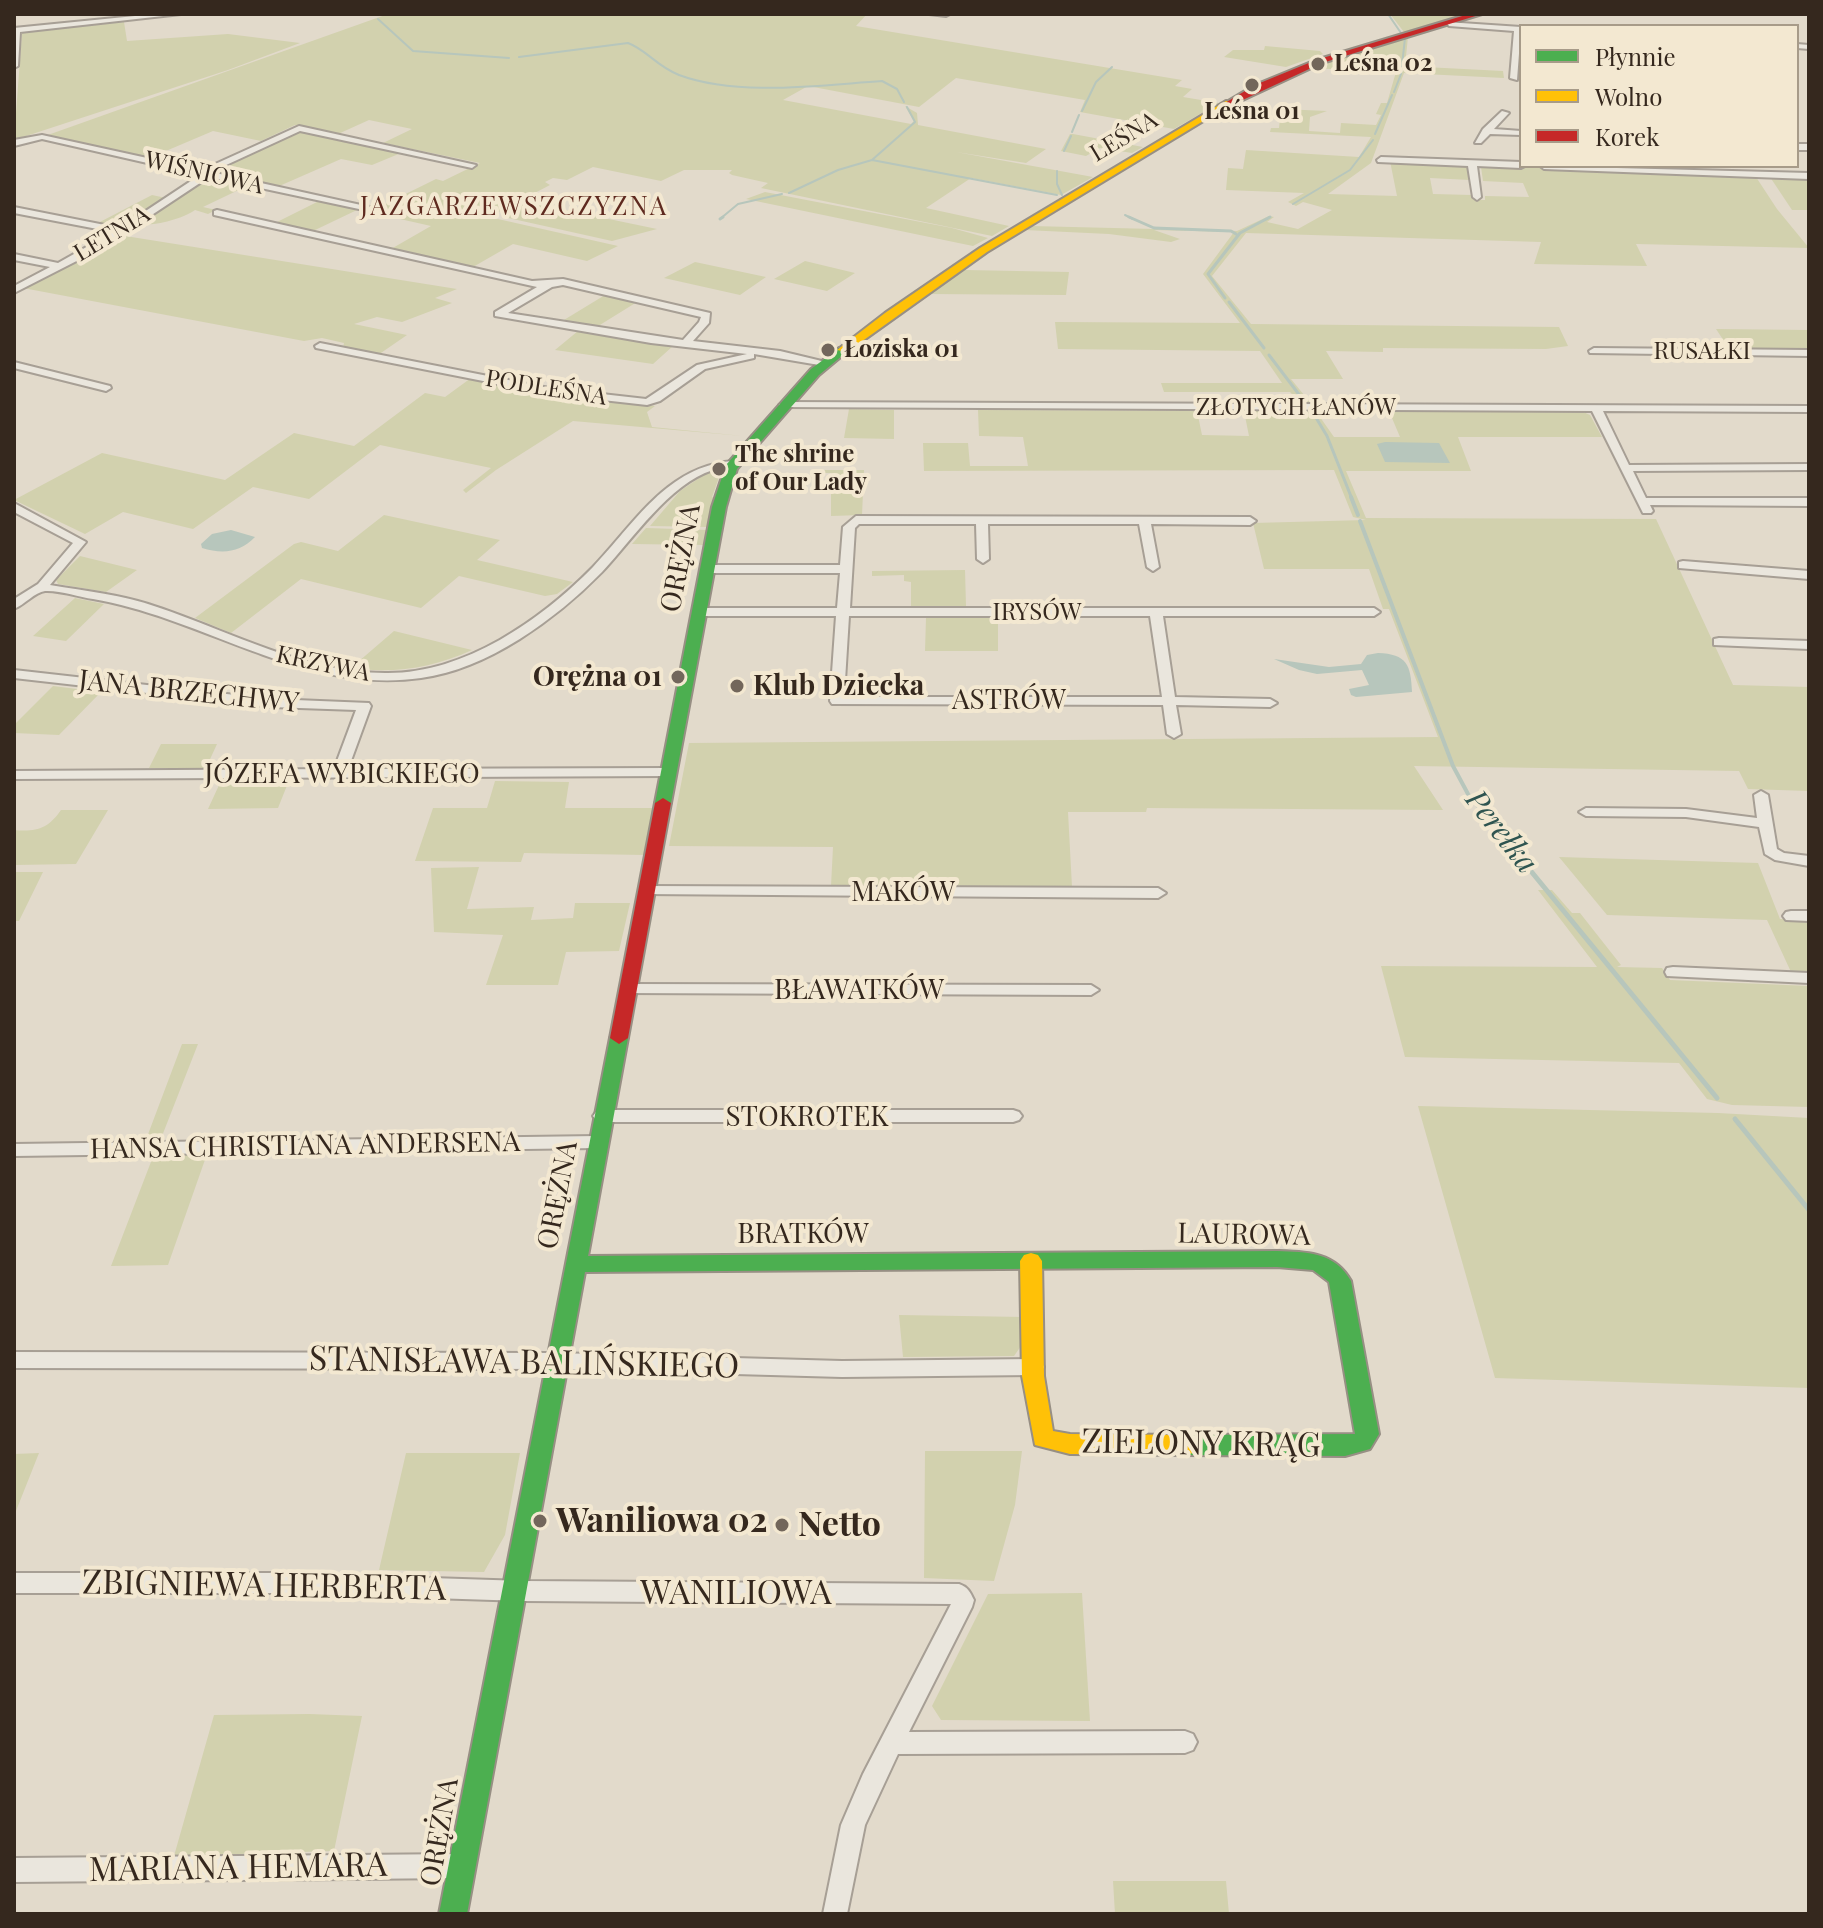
<!DOCTYPE html>
<html>
<head>
<meta charset="utf-8">
<style>
  body { margin:0 }
  #map { position:relative; width:1823px; height:1928px; overflow:hidden; background:#e2dacb; font-family:"Playfair Display",serif }
  canvas { display:block }
  .frame { position:absolute; inset:0; border:16px solid #35281e; pointer-events:none }
  .legend { position:absolute; left:1519px; top:24px; width:280px; height:144px; box-sizing:border-box; background:#f3e8d1; border:2px solid #a79b89; margin:0; padding:10px 14px; list-style:none; font-size:24px; color:#35281e }
  .legend li { display:flex; align-items:center; gap:16px; height:40px }
  .legend b { width:40px; border:2px solid #a79b89 }
</style>
</head>
<body>
<div id="map">
<canvas width="1823" height="1928"></canvas>
<div class="frame"></div>
<ul class="legend">
<li><b style="height:10px;background:#4caf50"></b>Płynnie</li>
<li><b style="height:10px;background:#ffc107"></b>Wolno</li>
<li><b style="height:10px;background:#c62828"></b>Korek</li>
</ul>
</div>
<script>
const c = document.querySelector('canvas').getContext('2d');
c.lineJoin = 'round';
function fillPath(path, color) { c.fillStyle = color; c.fill(path, 'evenodd'); }
function trace(path, color, width, dash) { c.strokeStyle = color; c.lineWidth = width; c.lineCap = dash ? 'butt' : 'round'; c.setLineDash(dash || []); c.stroke(path); }
function drawText(font, color, halo, rows, align = 'center') {
  c.font = font + ' "Playfair Display",serif'; c.lineWidth = 8; c.setLineDash([]); c.textBaseline = 'middle'; c.strokeStyle = halo; c.fillStyle = color; for (const [text, x, y, turn = 0] of rows) {
    c.save(); c.translate(x, y); c.rotate((+turn || 0) * Math.PI / 180); c.textAlign = isNaN(turn) ? turn : align; if (halo) c.strokeText(text, 0, 0); c.fillText(text, 0, 0); c.restore();
  }
}
const green = new Path2D(`
  M388,14H867L856,26L1182,80L1175,86L1192,89L1183,97L1219,103L1174,129L1080,112L1085,100L956,78L919,107L808,86L783,100L911,124L914,121L905,106L917,113L918,125L1046,149L1026,163L956,152L1093,177L1061,195L971,178L926,208L1009,226L992,236L761,188L768,183L732,175L729,173L732,170H684L661,181L593,167L567,180L553,178L545,182L550,185L489,217L618,246L587,261L513,244L473,267L391,249L431,226L369,212L436,179L443,181L480,163L383,143L412,129L369,120L338,134L295,125L261,141L213,131L147,159L45,136Z
  M1390,14H1468L1404,32Z
  M124,22L127,41L228,34L300,43L228,70L14,140L22,33Z
  M1408,37L1405,66L1503,71L1504,78L1404,73L1371,163L1328,194L1397,196L1390,161L1468,165L1470,180L1430,178L1433,194L1472,195L1474,200H1485V196L1529,197L1523,183L1483,181L1481,167L1487,165L1747,174L1756,177L1777,209L1809,248L1636,244L1647,266L1534,264L1541,242L1246,233L1212,276L1251,324L1559,327L1568,346L1546,349L1383,348V352L1326,351L1343,379H1291L1313,406H1303L1290,392H1164L1161,383H1282L1260,351L1058,349L1055,322L1240,323L1203,274L1234,232L1154,230L1180,239L1171,242L1109,234L1025,230L1031,226L1237,231L1269,216L1274,217L1267,222L1298,229L1332,210L1303,202L1296,206L1288,202L1304,193L1226,190L1228,168L1243,169L1246,150L1359,157L1371,137L1270,132L1271,128H1279L1281,109L1327,111L1310,117L1309,131L1340,133L1341,123L1376,125L1381,115L1376,114L1381,103H1387L1396,72L1308,68Z
  M1265,46L1320,51L1323,54L1286,67L1224,57L1233,50H1264Z
  M300,131L401,153L372,165L341,159L277,187L213,173L211,171Z
  M1070,134H1073L1143,147L1132,153L1100,148L1086,156L1061,151Z
  M209,177L249,185L203,207L216,210L208,214L195,210C184,218 152,228 139,223Z
  M1770,177H1809V210H1792Z
  M765,192L952,228L988,238L973,246L746,199Z
  M152,195L166,198L118,228L96,224Z
  M319,201L357,210L313,231L275,223Z
  M527,202L657,229L612,241L504,217L503,215Z
  M119,235L457,289L435,298L452,303L402,322L377,317L354,324L407,335L378,355L343,348L344,343L322,338L304,341L23,288C34,282 51,268 63,266C84,263 105,251 119,235Z
  M805,261L855,273L827,291L774,279Z
  M695,262L766,277L740,295L664,278Z
  M965,270L1069,272L1066,295L928,294Z
  M605,295L637,302L595,328L559,323Z
  M1716,329L1809,330V349L1730,350Z
  M578,331L673,346L653,364L555,350Z
  M471,378L550,393L655,406L647,412L652,427L743,436L573,421L496,470L466,493L463,490L491,468L380,445L309,499L253,487L193,529L123,512L85,534L14,500L102,453L225,480L294,433L354,446L425,393L445,397Z
  M849,409L894,410V439L844,438Z
  M978,410L1197,411L1202,435L1249,436L1244,411L1315,410L1334,437H1400L1389,411H1581L1590,415L1602,437H1458L1471,471H1346L1366,518L1656,519L1733,685L1809,687V791L1748,789L1739,771L1414,766L1443,810L1147,808L1146,812H1068L1072,887L831,886L833,847L669,846L689,743L1438,737L1389,609H1383L1369,569H1264L1253,523L1366,520L1353,517L1334,470L924,471L923,443H968L970,466H1028L1023,437L979,436Z
  M711,470L721,472L712,497L715,498L708,527L650,526L680,491Z
  M814,470H864L862,515L831,516V473H813Z
  M384,515L500,540L477,560L573,582L557,594L545,596L459,576L421,608L301,579L231,633L195,618L294,544L301,542L338,551Z
  M646,528L708,530L704,545L632,544Z
  M80,556L137,570L106,592L58,584L56,580Z
  M965,570L966,606H911V582L904,581V575L872,576V571Z
  M75,598L104,604L66,641L33,636Z
  M926,618H998V651H925Z
  M394,631L472,650C433,668 393,674 351,668Z
  M53,686L101,692L59,735L14,733V725Z
  M161,744H217L206,768H149Z
  M495,781L569,782L565,808H655L646,855L524,853L521,862L415,861L433,808H487Z
  M220,783H288L278,808L208,809Z
  M61,810H108L76,864L14,865V830C36,832 48,829 61,810Z
  M1559,857L1758,863L1780,919L1809,920V972H1791L1767,920L1607,915Z
  M479,867L467,909L534,907L531,920L573,918L575,903H630L619,951L566,952L558,985H486L503,935L434,932L431,868Z
  M14,872H43L19,921H14Z
  M1538,890H1552L1572,913H1580L1621,965L1617,967L1662,968L1670,980L1809,986V1107L1732,1105L1707,1099L1679,1063L1405,1057L1381,966L1597,967Z
  M182,1044H198L162,1136L147,1137Z
  M1418,1106L1718,1113L1809,1118V1388L1495,1378Z
  M154,1154H207L168,1265L111,1266Z
  M899,1315L1025,1317L1026,1339L1014,1356L903,1357Z
  M925,1451H1022L1015,1505L994,1581L924,1578Z
  M39,1453L14,1516V1454Z
  M406,1453H520L505,1535L484,1572L379,1570Z
  M1082,1593L1090,1721L941,1720L932,1706L988,1594Z
  M309,1714L362,1716L334,1851L174,1856L214,1715Z
  M1113,1881H1226L1229,1914H1115Z`);
const water = new Path2D(`
  M1385,442L1439,443L1450,463L1385,462L1377,444Z
  M231,530L255,537C240,553 222,554 202,548L201,544L212,534Z
  M1378,653C1407,654 1411,665 1412,692L1356,697L1351,695L1349,689L1369,685L1362,670L1317,674L1299,670L1274,659L1329,667L1361,664L1367,655Z`);
const streamFar3 = new Path2D(`
  M1388,14L1401,33
  M378,19L413,51L509,58
  M519,57L628,43C647,50 656,66 679,75C738,97 821,85 882,81L897,89L904,102
  M1394,92L1401,74L1405,38
  M1082,111L1096,82L1112,67
  M1072,132L1079,115
  M1375,134L1392,95
  M1064,151L1071,136
  M872,160L915,122L907,107
  M1057,171V184L1062,195
  M789,193L838,170L872,160L1057,195
  M1293,204L1350,170L1373,140
  M1125,215L1133,219
  M720,219L738,204L782,194
  M1267,219L1270,217`);
const streamFar2 = new Path2D(`
  M1129,217L1154,228L1231,231L1236,234
  M720,219L723,217
  M1225,298L1208,274L1240,233L1270,217
  M1229,302L1264,348
  M1269,355L1307,405
  M1312,411L1327,436L1352,499`);
const streamFar1 = new Path2D(`
  M1351,497L1358,515
  M1360,521L1453,766L1468,794L1523,861`);
const stream = new Path2D(`
  M1521,859L1717,1098
  M1735,1119L1809,1210`);
const street = new Path2D(`
  M155,14H181L20,32L18,66L14,68V28Z
  M929,14H950L946,16Z
  M1446,22L1521,27L1517,80L1510,78L1514,31L1449,26Z
  M1797,44L1809,45V49L1797,48Z
  M1502,111L1509,113L1494,129L1521,131V135L1490,134L1481,143H1475L1483,129Z
  M299,126L476,165L472,168L300,131L211,172L370,207L373,208V212L209,177L102,248L14,293V286L50,267L14,260V254L58,263L113,232L14,213V207L120,228L200,175L42,139L14,146V140L42,135L202,170Z
  M1797,144H1809V150H1797Z
  M1381,157L1521,162V166H1525L1521,168L1477,166L1481,197L1477,200L1473,197L1468,166L1378,162L1377,160Z
  M1540,166L1809,173V179L1544,169Z
  M217,210L532,281L563,279L710,313L709,323L693,341L780,351L830,363L825,366L754,354V358L705,369L660,401L647,405L549,394L316,348L315,346L320,343L549,388L646,399L697,365L747,354L651,343L495,316V312L537,287L214,215V211ZM563,285L701,317L699,322L683,340L508,313L552,287Z
  M1594,348L1809,350V356L1590,353L1589,351Z
  M14,362L110,386L111,388L106,391L14,368Z
  M784,402L1809,406V412L1603,411L1629,465L1809,464V470L1633,471L1646,498H1809V506L1650,505L1653,511L1651,513H1643L1592,411L780,407L779,405Z
  M733,461L737,462V466C729,468 720,467 713,470C669,484 633,539 602,572C556,619 488,669 421,678C304,695 205,618 93,599C79,597 59,590 45,591C35,592 24,605 14,609V599L38,584L73,543L14,512V503L86,542L50,585C86,591 123,595 157,607C232,632 307,674 388,673C465,673 541,620 593,567C635,523 667,466 733,461Z
  M856,516L1250,517L1256,521L1250,525L1151,524L1159,567L1153,571L1147,567L1139,524H988L989,559L983,563L977,559L976,524H859L855,528L850,608H1374L1380,612L1374,616H1163L1175,697L1270,699L1277,703L1270,707L1176,705L1181,734L1174,738L1167,734L1163,705L832,704L830,701L836,616H699L693,612L699,608H837L840,573H707L701,569L707,565H840L843,527ZM849,616H1150L1162,697H844Z
  M1683,561L1809,571V579L1679,568V562Z
  M1719,638L1809,641V649L1714,645V639Z
  M14,670L271,699L369,703L371,706L348,769L669,768L676,772L669,776L14,779V771L334,769L356,710L271,707L14,678Z
  M1761,791L1768,795L1777,849L1784,853L1809,856V866L1775,860L1765,854L1759,827L1686,817L1586,816L1579,812L1586,808L1686,809L1757,818L1754,795Z
  M648,886L1158,888L1166,893L1158,898L643,894L640,891L643,888Z
  M1791,911H1809V921L1786,920L1783,916L1786,912Z
  M1673,967L1809,973V983L1667,976L1665,972L1667,968Z
  M628,984L1091,985L1099,990L1091,995L622,993L620,989Z
  M602,1110H1013L1019,1112L1022,1116L1019,1120L1013,1122H602L596,1120L593,1116L596,1112Z
  M597,1136L603,1137L606,1142L603,1147L597,1148L14,1156V1144Z
  M14,1352L556,1353L842,1361L1034,1359L1041,1361L1044,1367L1041,1373L1034,1375L842,1377L556,1369L14,1368Z
  M14,1573H277L524,1581L959,1584C968,1587 970,1592 974,1600L972,1607L909,1732L1185,1731L1193,1734L1197,1742L1193,1750L1185,1753L898,1754L865,1825L847,1914H823L841,1825L863,1774L951,1604L524,1601L277,1593H14Z
  M462,1854L471,1857L474,1866L471,1875L462,1878L14,1882V1858Z`);
const fast = new Path2D(`
  M839,348L849,350L819,375L737,469L726,507L671,803L663,808L657,806L655,803L712,507L726,465L811,369Z
  M619,1032L628,1038L588,1256L1277,1251C1307,1252 1335,1252 1351,1281L1379,1434L1370,1449L1345,1456L1187,1455L1179,1452L1175,1445L1179,1438L1187,1435L1355,1434L1329,1282L1313,1270L1277,1267L585,1272L467,1914H439L610,1038Z`);
const slow = new Path2D(`
  M1226,101L1233,103L987,252L847,352L837,350L885,313L980,248Z
  M1031,1253L1038,1255L1042,1261L1044,1376L1053,1431L1070,1434L1187,1435L1195,1438L1199,1445L1195,1452L1187,1455L1070,1454L1035,1445L1022,1376L1020,1261L1024,1255Z`);
const jam = new Path2D(`
  M1469,14H1482L1322,63L1232,105L1225,103L1255,85L1316,60Z
  M663,798L671,803L628,1038L619,1044L610,1038L655,803Z`);
const markers = [
  [1318,64,8,"#72665b"],
  [1252,85,8,"#72665b"],
  [828,350,8,"#72665b"],
  [719,469,8,"#72665b"],
  [678,677,8,"#72665b"],
  [737,686,8,"#72665b"],
  [540,1521,8,"#72665b"],
  [782,1525,8,"#72665b"]
];
const farPoinames = [
  ["Leśna 02",1334,64],
  ["Leśna 01",1252,112,"center"],
  ["Łoziska 01",844,350],
  ["The shrine",735,455],
  ["of Our Lady",735,483]
];
const farStreetnames = [
  ["LEŚNA",1124,137,-31],
  ["WIŚNIOWA",204,173,13],
  ["LETNIA",112,234,-31],
  ["RUSAŁKI",1702,352],
  ["PODLEŚNA",546,388,9],
  ["ZŁOTYCH ŁANÓW",1296,408],
  ["IRYSÓW",1037,613],
  ["KRZYWA",323,664,12]
];
const farQuarternames = [
  ["JAZGARZEWSZCZYZNA",514,207]
];
const streetNames = [
  ["ORĘŻNA",681,558,-79],
  ["JANA BRZECHWY",189,692,6],
  ["ASTRÓW",1009,700],
  ["JÓZEFA WYBICKIEGO",342,774],
  ["MAKÓW",903,892],
  ["BŁAWATKÓW",859,990],
  ["STOKROTEK",807,1117],
  ["HANSA CHRISTIANA ANDERSENA",305,1146,-1],
  ["ORĘŻNA",558,1195,-79],
  ["BRATKÓW",803,1234],
  ["LAUROWA",1244,1235,1],
  ["ORĘŻNA",440,1832,-80]
];
const poiNames = [
  ["Orężna 01",662,677],
  ["Klub Dziecka",753,686,"left"]
];
const waterNames = [
  ["Perełka",1501,832,52]
];
const nearStreetnames = [
  ["STANISŁAWA BALIŃSKIEGO",524,1363,1],
  ["ZIELONY KRĄG",1201,1444,1],
  ["ZBIGNIEWA HERBERTA",264,1586,1],
  ["WANILIOWA",736,1593],
  ["MARIANA HEMARA",238,1868,-1]
];
const nearPoinames = [
  ["Waniliowa 02",556,1521],
  ["Netto",798,1525]
];
fillPath(green, '#d2d1ae');
fillPath(water, '#b7c6bc');
trace(streamFar3, '#b7c6bc', 2);
trace(streamFar2, '#b7c6bc', 3);
trace(streamFar1, '#b7c6bc', 4);
trace(stream, '#b7c6bc', 5);
trace(street, '#a79f95', 4);
trace(fast, '#978f84', 4);
trace(slow, '#978f84', 4);
trace(jam, '#978f84', 4);
fillPath(street, '#eae6dd');
fillPath(fast, '#4caf50');
fillPath(slow, '#ffc107');
fillPath(jam, '#c62828');
for (const [x, y, r, color] of markers) { const dot = new Path2D(); dot.arc(x, y, r, 0, 2 * Math.PI); c.fillStyle = color; c.fill(dot); trace(dot, '#f3e8d1', 3); }
drawText('bold 24px', '#35281e', '#f3e8d1', farPoinames, 'left');
drawText('24px', '#35281e', '#f3e8d1', farStreetnames);
c.letterSpacing = '2px';
drawText('26px', '#5f2a1f', '#f3e8d1', farQuarternames);
c.letterSpacing = '0px';
drawText('28px', '#35281e', '#f3e8d1', streetNames);
drawText('bold 28px', '#35281e', '#f3e8d1', poiNames, 'right');
drawText('italic 30px', '#2e5450', '#f3e8d1', waterNames);
drawText('34px', '#35281e', '#f3e8d1', nearStreetnames);
drawText('bold 34px', '#35281e', '#f3e8d1', nearPoinames, 'left');
</script>
</body>
</html>
